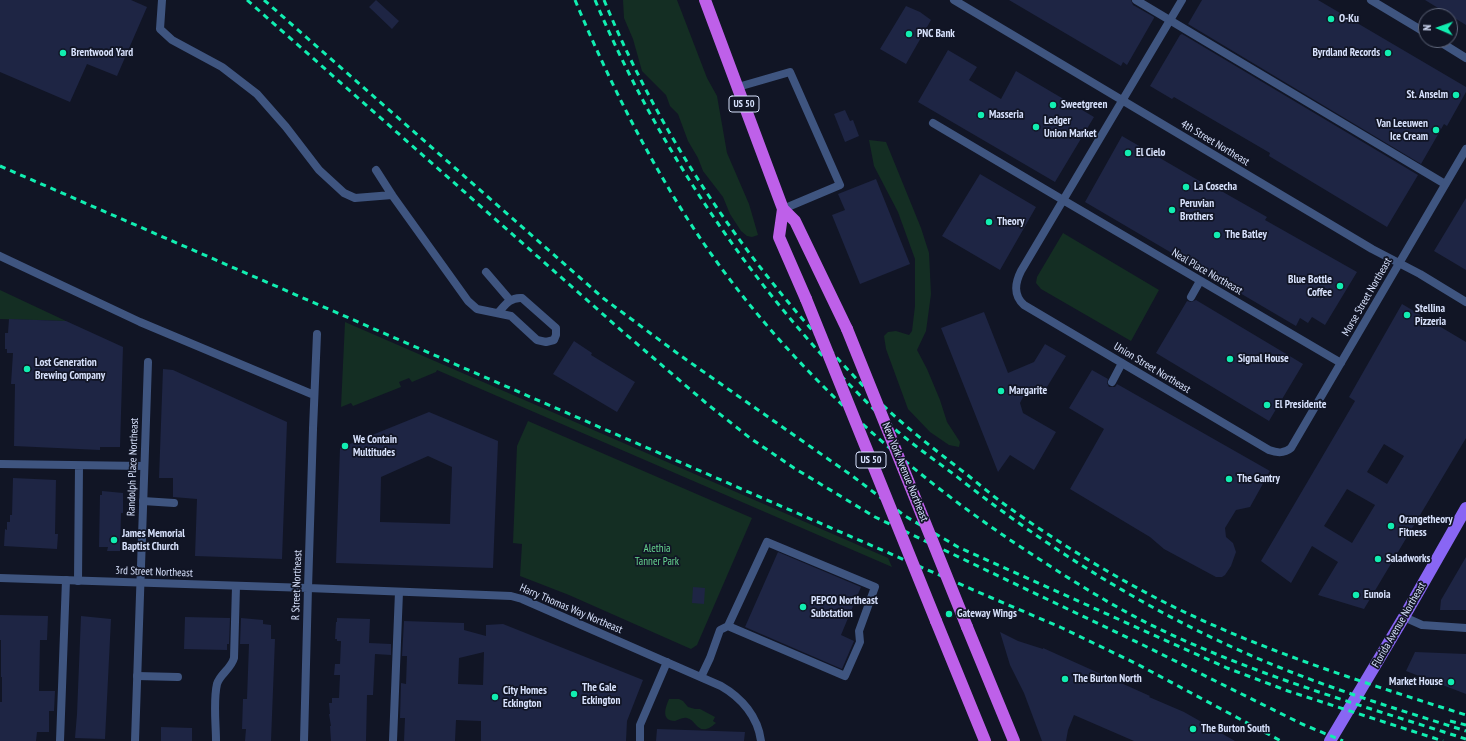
<!DOCTYPE html>
<html>
<head>
<meta charset="utf-8">
<style>
  body { margin:0 }
  #map { position:relative; width:1466px; height:741px; overflow:hidden; background:#111525; font-family:"PT Sans Narrow",sans-serif }
  canvas { display:block }
  .north { position:absolute; left:1418px; top:8px; width:40px; height:40px; box-sizing:border-box; background:#111525; border:1px solid #60677b; border-radius:50%; rotate:272deg; font-size:11px; font-weight:700; line-height:16px; text-align:center; color:#d7e1fc }
  .north::after { content:''; display:block; margin:auto; width:14px; height:18px; background:#11eeb1; clip-path:polygon(50% 0,100% 100%,50% 72%,0 100%) }
</style>
</head>
<body>
<div id="map">
<canvas width="1466" height="741"></canvas>
<div class="north">N</div>
</div>
<script>
const c = document.querySelector('canvas').getContext('2d');
c.lineJoin = 'round';
function fillPath(path, color) { c.fillStyle = color; c.fill(path, 'evenodd'); }
function trace(path, color, width, dash) { c.strokeStyle = color; c.lineWidth = width; c.lineCap = dash ? 'butt' : 'round'; c.setLineDash(dash || []); c.stroke(path); }
function drawText(font, color, halo, rows, align = 'center') {
  c.font = font + ' "PT Sans Narrow",sans-serif'; c.lineWidth = 3.5; c.setLineDash([]); c.textBaseline = 'middle'; c.strokeStyle = halo; c.fillStyle = color; for (const [text, x, y, turn = 0] of rows) {
    c.save(); c.translate(x, y); c.rotate((+turn || 0) * Math.PI / 180); c.textAlign = isNaN(turn) ? turn : align; if (halo) c.strokeText(text, 0, 0); c.fillText(text, 0, 0); c.restore();
  }
}
const green = new Path2D(`
  M623,0H677L707,78L717,96L727,153L749,204L758,235L752,237L747,236L741,231L730,214L723,197L703,171L698,158L688,141L678,114L670,106L666,95L642,71L633,39L624,18Z
  M869,140L886,142L921,228L929,253L931,294L926,331L917,350L927,369L940,400L947,422L960,442L959,447L949,445L930,432L908,409L886,349L884,336L888,332L896,331L909,335L912,331L915,306V259L898,212L874,166Z
  M1063,233L1159,290L1131,341L1041,289L1036,283L1037,277Z
  M0,290L66,321L0,319Z
  M345,322L888,558L892,567L437,370L436,372L412,382L409,378L399,382L401,387L353,406L351,403L341,407Z
  M528,421L752,518L697,645L691,649L569,595L520,576L522,544L513,543L517,446Z
  M669,699H679L683,701L688,707L695,709H700L715,717L713,721L716,723C698,739 697,720 687,718C682,717 679,720 675,721C660,721 666,706 669,699Z`);
const building = new Path2D(`
  M0,0H131L147,7L117,76L87,64L70,102L0,72Z
  M376,0L399,21L392,29L369,7Z
  M1009,0H1131L1133,5L1154,17V18L1127,65L1123,62L1121,66Z
  M1202,0H1318L1466,87V92L1447,126L1444,124L1421,164L1188,24Z
  M1425,0H1466V25Z
  M906,6L920,12L931,20L906,64L880,49Z
  M1182,34L1418,175L1387,227L1269,156L1270,153L1174,97L1172,99L1150,86L1180,35Z
  M948,50L977,67L969,80L1001,99L1016,71L1094,117L1055,182L918,102Z
  M845,110L850,121L853,120L859,136L845,142L834,114Z
  M1122,136L1215,190L1216,188L1267,217L1265,220L1357,272L1325,325L1312,317L1308,323L1300,318L1296,326L1085,202Z
  M980,174L1036,207L1000,270L942,236Z
  M876,179L910,264L860,284L832,215L845,210L838,194Z
  M1466,198V270L1434,251Z
  M1196,300L1303,364L1269,421L1156,353L1187,301L1191,302Z
  M1402,304L1466,342V438L1364,609L1318,595L1338,562L1312,546L1291,583L1261,561L1355,401L1349,397ZM1384,444L1404,456L1387,484L1367,472ZM1347,489L1375,505L1352,543L1324,526Z
  M984,312L1008,373L1034,362L1045,344L1066,356L1047,387L1024,395L1020,403L1023,413L1056,432L1034,470L1010,455L998,472L941,328Z
  M9,319L66,321L123,347L120,447H100V450L14,446L15,384H11L13,353H7V349H5V333H8Z
  M574,341L592,353L591,355L635,382L617,412L553,374Z
  M163,369L173,370L287,422L282,559L195,556L197,499L173,497V478H159Z
  M1092,370L1108,379L1107,383L1109,387H1115L1117,384L1270,471L1250,507L1236,510L1225,528L1226,537L1233,543L1236,552L1231,566L1225,575L1222,577H1216L1164,549L1150,537L1070,489L1104,429L1069,408Z
  M429,412L498,441L493,568L336,563L340,448ZM428,456L452,467L450,524L380,522L381,477Z
  M13,478L56,480L55,534H58L57,549L4,546L5,529L7,530V522H10V515H12Z
  M102,491L123,493V513H121L120,551H107L108,547H99L100,495H102Z
  M778,552L861,587L841,635L854,641L842,669L745,627Z
  M1466,557V610H1440L1441,600Z
  M693,587L705,588L704,604L692,603Z
  M0,615L48,616L47,640H40L39,691H55L54,711H49V732H37L36,741H0V702H2V677H1V640H0Z
  M81,616L111,619L105,739L75,738L77,714Z
  M185,617L230,618L229,644H227V650L184,649Z
  M241,618L263,620V624L271,625V639H275L271,741H245L246,729H242L243,699H247L249,644H240Z
  M337,618L370,619L369,643L391,644V655L375,654L373,695H367L366,741H331L330,726H331L329,714H330L329,703H332V698H339L340,675H334L335,664H340L341,641H337V639H335L336,622H337Z
  M404,621L464,623V630L486,636V625L503,624L643,680L627,721L626,741H481V721L456,720L455,741H404L405,718H400L401,683L406,684L407,656H402ZM484,652L483,685L458,684L459,658Z
  M1000,632L1018,641L1043,649V648L1150,696L1149,697L1184,712L1235,741H1134L1074,715L1068,730L1066,741H1042L1024,693L1010,665Z
  M1415,652L1466,654V694L1406,671Z
  M161,727L192,728V741H161Z
  M657,729L745,732L744,741H656Z`);
const service = new Path2D(`
  M162,0L160,29L172,40L222,67L257,94L286,127L319,170L344,193L355,198L392,195
  M1136,0L1445,184
  M738,87L790,72L840,185L783,209
  M933,123L1063,200
  M376,170L392,195L468,301L477,309L511,316L537,340L546,342L554,340L556,335V328L522,298C510,297 505,305 498,313
  M0,256L140,322L314,395
  M486,272L510,300
  M1191,297L1200,281
  M1112,382L1122,363
  M313,429L317,334
  M0,464L144,466
  M143,501L174,503
  M78,581L79,466
  M137,676L178,677
  M701,677L710,658L720,630L728,626L767,542L875,587L859,631L860,642L845,676L728,626
  M60,741L66,580
  M216,741C216,724 213,701 217,684C220,674 231,669 234,658L236,586
  M393,741L399,592`);
const minor = new Path2D(`
  M954,0L1372,249L1420,274L1466,302
  M1182,0L1021,271C1015,283 1013,295 1024,305L1269,450C1277,453 1284,454 1291,448L1466,149
  M1371,0L1426,33
  M1437,40L1466,58
  M1063,200L1341,363
  M313,429L308,588L511,596L522,599L721,686C742,698 758,717 761,741
  M1404,617L1422,625L1466,628
  M135,741L148,362
  M640,741V725L667,662`);
const tertiary = new Path2D(`
  M0,578L308,588L304,741`);
const primary = new Path2D(`
  M1330,741L1404,617L1466,508`);
const trunk = new Path2D(`
  M705,0L783,209L795,221L847,329
  M783,209L779,237L806,299
  M936,621L985,741
  M967,627L1014,741`);
const rail = new Path2D(`
  M247,0L622,331L706,403L750,438L794,468L875,517L1143,645L1302,724L1343,741
  M264,0L603,298L681,356L851,475L905,516L958,547L1227,668L1288,691L1443,741
  M575,0C606,74 642,147 685,215C771,351 898,468 1033,555C1077,584 1122,612 1170,634C1265,678 1366,707 1466,739
  M595,0C660,154 761,301 882,417C904,439 931,457 956,476C1041,543 1133,602 1232,647C1308,682 1387,706 1466,731
  M604,0C654,121 725,231 812,330C836,357 861,385 888,410C912,432 939,453 965,473C980,485 995,498 1011,509C1063,546 1119,580 1176,608C1269,653 1368,684 1466,715
  M0,166L992,598L1060,627L1137,664L1281,741
  M1450,721L1466,725`);
const trunkBridge = new Path2D(`
  M806,299L936,621
  M847,329L967,627`);
const markers = [
  [1331,19,4,"#11eeb1"],
  [909,34,4,"#11eeb1"],
  [63,53,4,"#11eeb1"],
  [1388,53,4,"#11eeb1"],
  [1456,95,4,"#11eeb1"],
  [1053,105,4,"#11eeb1"],
  [981,115,4,"#11eeb1"],
  [1036,127,4,"#11eeb1"],
  [1436,130,4,"#11eeb1"],
  [1128,153,4,"#11eeb1"],
  [1186,187,4,"#11eeb1"],
  [1172,210,4,"#11eeb1"],
  [989,222,4,"#11eeb1"],
  [1217,235,4,"#11eeb1"],
  [1340,286,4,"#11eeb1"],
  [1407,315,4,"#11eeb1"],
  [1230,359,4,"#11eeb1"],
  [27,369,4,"#11eeb1"],
  [1001,391,4,"#11eeb1"],
  [1267,405,4,"#11eeb1"],
  [345,446,4,"#11eeb1"],
  [1229,479,4,"#11eeb1"],
  [1391,526,4,"#11eeb1"],
  [114,540,4,"#11eeb1"],
  [1378,559,4,"#11eeb1"],
  [1356,595,4,"#11eeb1"],
  [803,607,4,"#11eeb1"],
  [949,614,4,"#11eeb1"],
  [1065,679,4,"#11eeb1"],
  [1451,682,4,"#11eeb1"],
  [574,694,4,"#11eeb1"],
  [495,697,4,"#11eeb1"],
  [1193,729,4,"#11eeb1"]
];
const shields = [
  [744,104,30],
  [871,460,30]
];
const shieldNames = [
  ["US 50",744,104],
  ["US 50",871,460]
];
const poiNames = [
  ["O-Ku",1339,19],
  ["PNC Bank",917,34],
  ["Brentwood Yard",71,53],
  ["Byrdland Records",1380,53,"right"],
  ["St. Anselm",1448,95,"right"],
  ["Sweetgreen",1061,105],
  ["Masseria",989,115],
  ["Ledger",1044,121],
  ["Union Market",1044,134],
  ["Van Leeuwen",1428,124,"right"],
  ["Ice Cream",1428,137,"right"],
  ["El Cielo",1136,153],
  ["La Cosecha",1194,187],
  ["Peruvian",1180,204],
  ["Brothers",1180,217],
  ["Theory",997,222],
  ["The Batley",1225,235],
  ["Blue Bottle",1332,280,"right"],
  ["Coffee",1332,293,"right"],
  ["Stellina",1415,309],
  ["Pizzeria",1415,322],
  ["Signal House",1238,359],
  ["Lost Generation",35,363],
  ["Brewing Company",35,376],
  ["Margarite",1009,391],
  ["El Presidente",1275,405],
  ["We Contain",353,440],
  ["Multitudes",353,453],
  ["The Gantry",1237,479],
  ["Orangetheory",1399,520],
  ["Fitness",1399,533],
  ["James Memorial",122,534],
  ["Baptist Church",122,547],
  ["Saladworks",1386,559],
  ["Eunoia",1364,595],
  ["PEPCO Northeast",811,601],
  ["Substation",811,614],
  ["Gateway Wings",957,614],
  ["The Burton North",1073,679],
  ["Market House",1443,682,"right"],
  ["The Gale",582,688],
  ["Eckington",582,701],
  ["City Homes",503,691],
  ["Eckington",503,704],
  ["The Burton South",1201,729]
];
const streetNames = [
  ["4th Street Northeast",1215,143,31],
  ["Neal Place Northeast",1207,272,30],
  ["Morse Street Northeast",1367,297,-60],
  ["Union Street Northeast",1152,368,31],
  ["Randolph Place Northeast",133,467,-88],
  ["New York Avenue Northeast",905,472,68],
  ["3rd Street Northeast",154,572,2],
  ["R Street Northeast",297,585,-88],
  ["Harry Thomas Way Northeast",571,609,23],
  ["Florida Avenue Northeast",1399,625,-60]
];
const parkNames = [
  ["Alethia",657,549],
  ["Tanner Park",657,562]
];
fillPath(green, '#142e23');
fillPath(building, '#1e2544');
trace(service, '#3f5580', 8);
trace(minor, '#3f5580', 8);
trace(tertiary, '#3f5580', 8);
trace(primary, '#8966f4', 12);
trace(trunk, '#be60e9', 12);
trace(rail, '#11eeb1', 3, [6, 5]);
trace(trunkBridge, '#be60e9', 12);
for (const [x, y, r, color] of markers) { const dot = new Path2D(); dot.arc(x, y, r, 0, 2 * Math.PI); c.fillStyle = color; c.fill(dot); trace(dot, '#111525', 1.5); }
for (const [x, y, w] of shields) { const box = new Path2D(); box.roundRect(x - w / 2, y - 8, w, 16, 3); c.fillStyle = '#111525'; c.fill(box); trace(box, '#d7e1fc', 1); }
drawText('bold 10px', '#d7e1fc', null, shieldNames);
drawText('bold 11px', '#d7e1fc', '#111525', poiNames, 'left');
drawText('11px', '#d7e1fc', '#111525', streetNames);
drawText('11px', '#67d891', '#111525', parkNames);
</script>
</body>
</html>
